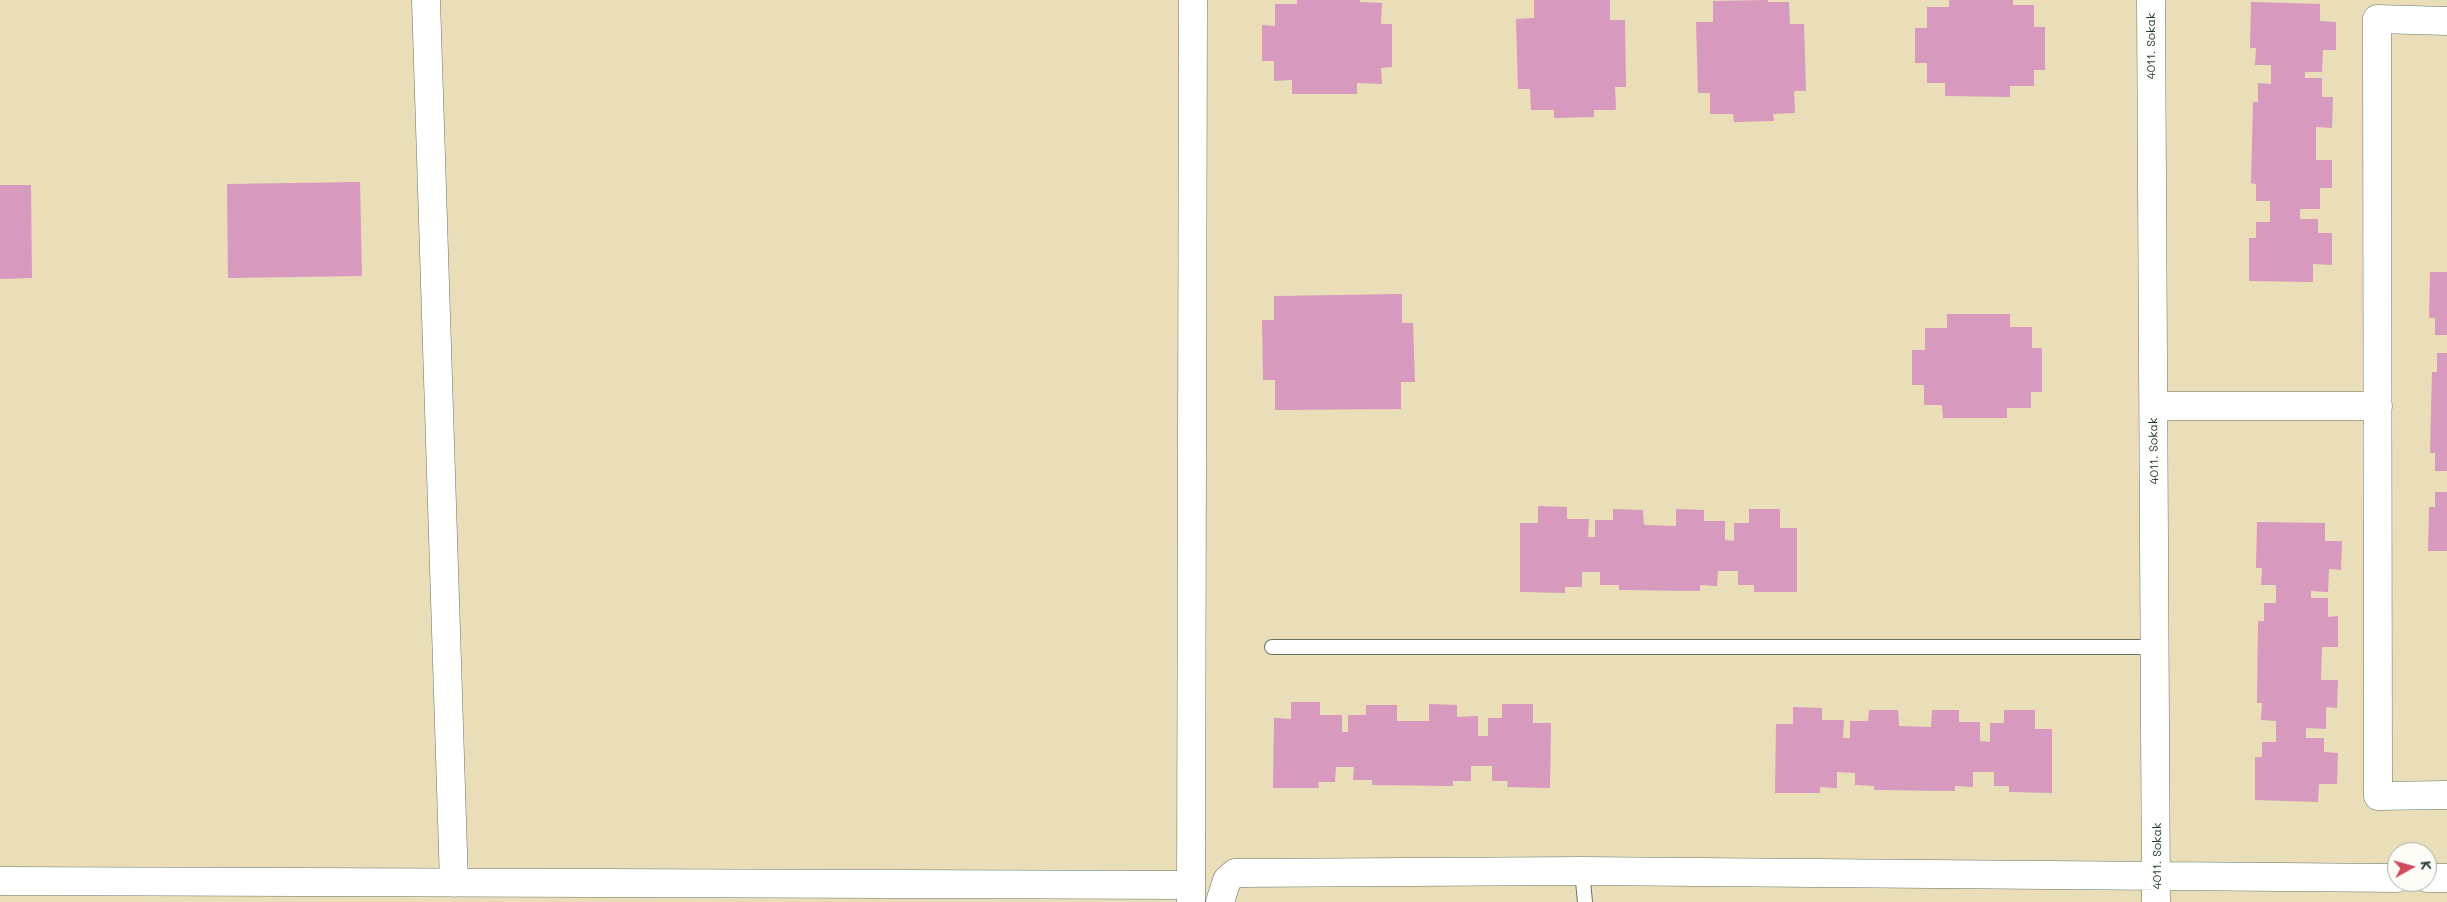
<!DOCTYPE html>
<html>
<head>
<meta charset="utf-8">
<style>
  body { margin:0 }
  #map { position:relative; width:2447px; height:902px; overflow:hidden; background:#eadeb9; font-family:Mali,sans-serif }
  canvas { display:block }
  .north { position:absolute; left:2387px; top:842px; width:50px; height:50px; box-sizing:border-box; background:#fdfcf7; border:1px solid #a4b0a9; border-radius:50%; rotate:83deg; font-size:14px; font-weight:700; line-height:20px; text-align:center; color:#1f3d34 }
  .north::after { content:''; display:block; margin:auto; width:18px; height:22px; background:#d1495b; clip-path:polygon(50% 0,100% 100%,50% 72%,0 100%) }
</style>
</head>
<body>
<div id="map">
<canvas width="2447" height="902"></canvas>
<div class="north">K</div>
</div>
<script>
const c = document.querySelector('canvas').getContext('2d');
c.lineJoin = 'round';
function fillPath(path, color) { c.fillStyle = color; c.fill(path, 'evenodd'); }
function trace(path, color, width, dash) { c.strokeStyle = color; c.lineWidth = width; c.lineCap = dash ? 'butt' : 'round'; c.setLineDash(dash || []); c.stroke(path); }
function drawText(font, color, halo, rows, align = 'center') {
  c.font = font + ' Mali,sans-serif'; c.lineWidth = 4; c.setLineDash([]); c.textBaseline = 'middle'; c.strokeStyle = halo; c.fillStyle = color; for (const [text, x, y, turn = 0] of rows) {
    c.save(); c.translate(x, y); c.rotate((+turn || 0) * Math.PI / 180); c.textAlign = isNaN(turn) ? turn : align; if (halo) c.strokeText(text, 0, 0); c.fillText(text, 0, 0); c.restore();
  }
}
const building = new Path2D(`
  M1297,0H1360V2L1382,3L1381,24H1392V67L1381,68L1382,84L1357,83V94H1292V80L1274,81V61H1262V25L1275,26V4H1297Z
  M1534,0H1610V20H1625L1626,87H1615L1616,110H1594V117L1554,118V110H1531L1530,89H1518L1516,19L1534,18Z
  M1768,0V2H1789L1790,24H1804L1806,91H1794L1795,113L1773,114L1774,121L1734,122L1733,114H1710V93H1698L1696,22H1713V1Z
  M1949,0H2013V5H2034V27H2045V70H2034V86H2010V97L1945,96V83H1927V63H1915V28H1927V7H1949Z
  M2251,2L2320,4V21L2336,22V50H2323L2322,72H2305V78H2322V97H2333L2332,128L2316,127V160H2332V188H2320V209H2300V219H2318V233H2332V265L2313,264V282L2249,281V238H2256V222H2270V201H2256V184L2251,183L2253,102H2258V83L2271,84V65H2255L2256,48H2250Z
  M360,182L362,276L228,278L227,184Z
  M0,185H31L32,278L0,279Z
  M2430,272H2447V335H2435V318H2429Z
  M1402,294V323H1413L1415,382H1401V409L1275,410V380H1263L1262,320H1274V296Z
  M1947,314H2010V327H2032V348H2042V392H2031V408H2007V418H1943L1942,405H1924V385H1912V350H1925V328H1947Z
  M2437,353H2447V471H2435V453H2430L2432,372H2437Z
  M2435,492H2447V551H2428L2429,507H2435Z
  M1538,506L1567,507V519H1589L1588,537H1595V520H1613V509L1643,510L1644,525L1676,526V509L1704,510V521H1725V540L1734,541V523H1749V509H1780V528H1797V592H1754V585H1738V571H1718L1717,586L1700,585V591L1619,590V585H1600V572H1582V587H1565V593L1520,592V523H1538Z
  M2257,522L2325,523V541H2342L2341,570L2329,569L2328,592L2311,591V598H2328V617L2338,616V647H2322L2321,680H2338L2337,708L2326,707V729L2306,728V738H2324V752L2338,753L2337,784H2319L2318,802L2255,800V757H2262V742H2276V721L2261,720L2262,703H2257L2258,621H2264V603H2276V585H2261L2262,568H2256Z
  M1291,702H1320V715H1342V732H1348V715H1366V705H1397V721H1429V704L1457,705V717L1478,716V736H1488V718H1502V704H1533V723H1551L1550,788L1507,787L1508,781H1492V766H1471V781H1453V786L1372,785V780H1353L1354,767H1336L1335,782H1318L1319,788H1273L1274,718L1291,719Z
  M1793,707L1822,708V720H1844L1843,738H1850V721H1868L1869,710H1898L1899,726L1931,727L1932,710H1959V722H1980V741L1990,742V723H2004V710H2035V729H2052V793L2009,792V786H1994V772H1973V787L1955,786V791L1874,790V786L1855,785V773L1837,772V788L1820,787V793H1775L1776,724H1793Z`);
const service = new Path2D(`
  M1272,647H2156
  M1582,871L1585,902`);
const minor = new Path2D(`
  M426,0L454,883
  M2151,0L2156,902
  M2447,21L2377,19L2378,796L2447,795
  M2154,406H2378
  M2427,878H2447
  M0,881L1191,885
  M1191,902L1193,0
  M1220,902L1227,880L1235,873L1582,871L2397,878`);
const streetNames = [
  ["4011. Sokak",2151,46,-90],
  ["4011. Sokak",2154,451,-91],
  ["4011. Sokak",2157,856,-90]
];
fillPath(building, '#d799be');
trace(service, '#667563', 16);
trace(minor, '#667563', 29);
trace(service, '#fff', 14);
trace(minor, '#fff', 28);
drawText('12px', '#1f3d34', '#fdfcf7', streetNames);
</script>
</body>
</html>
